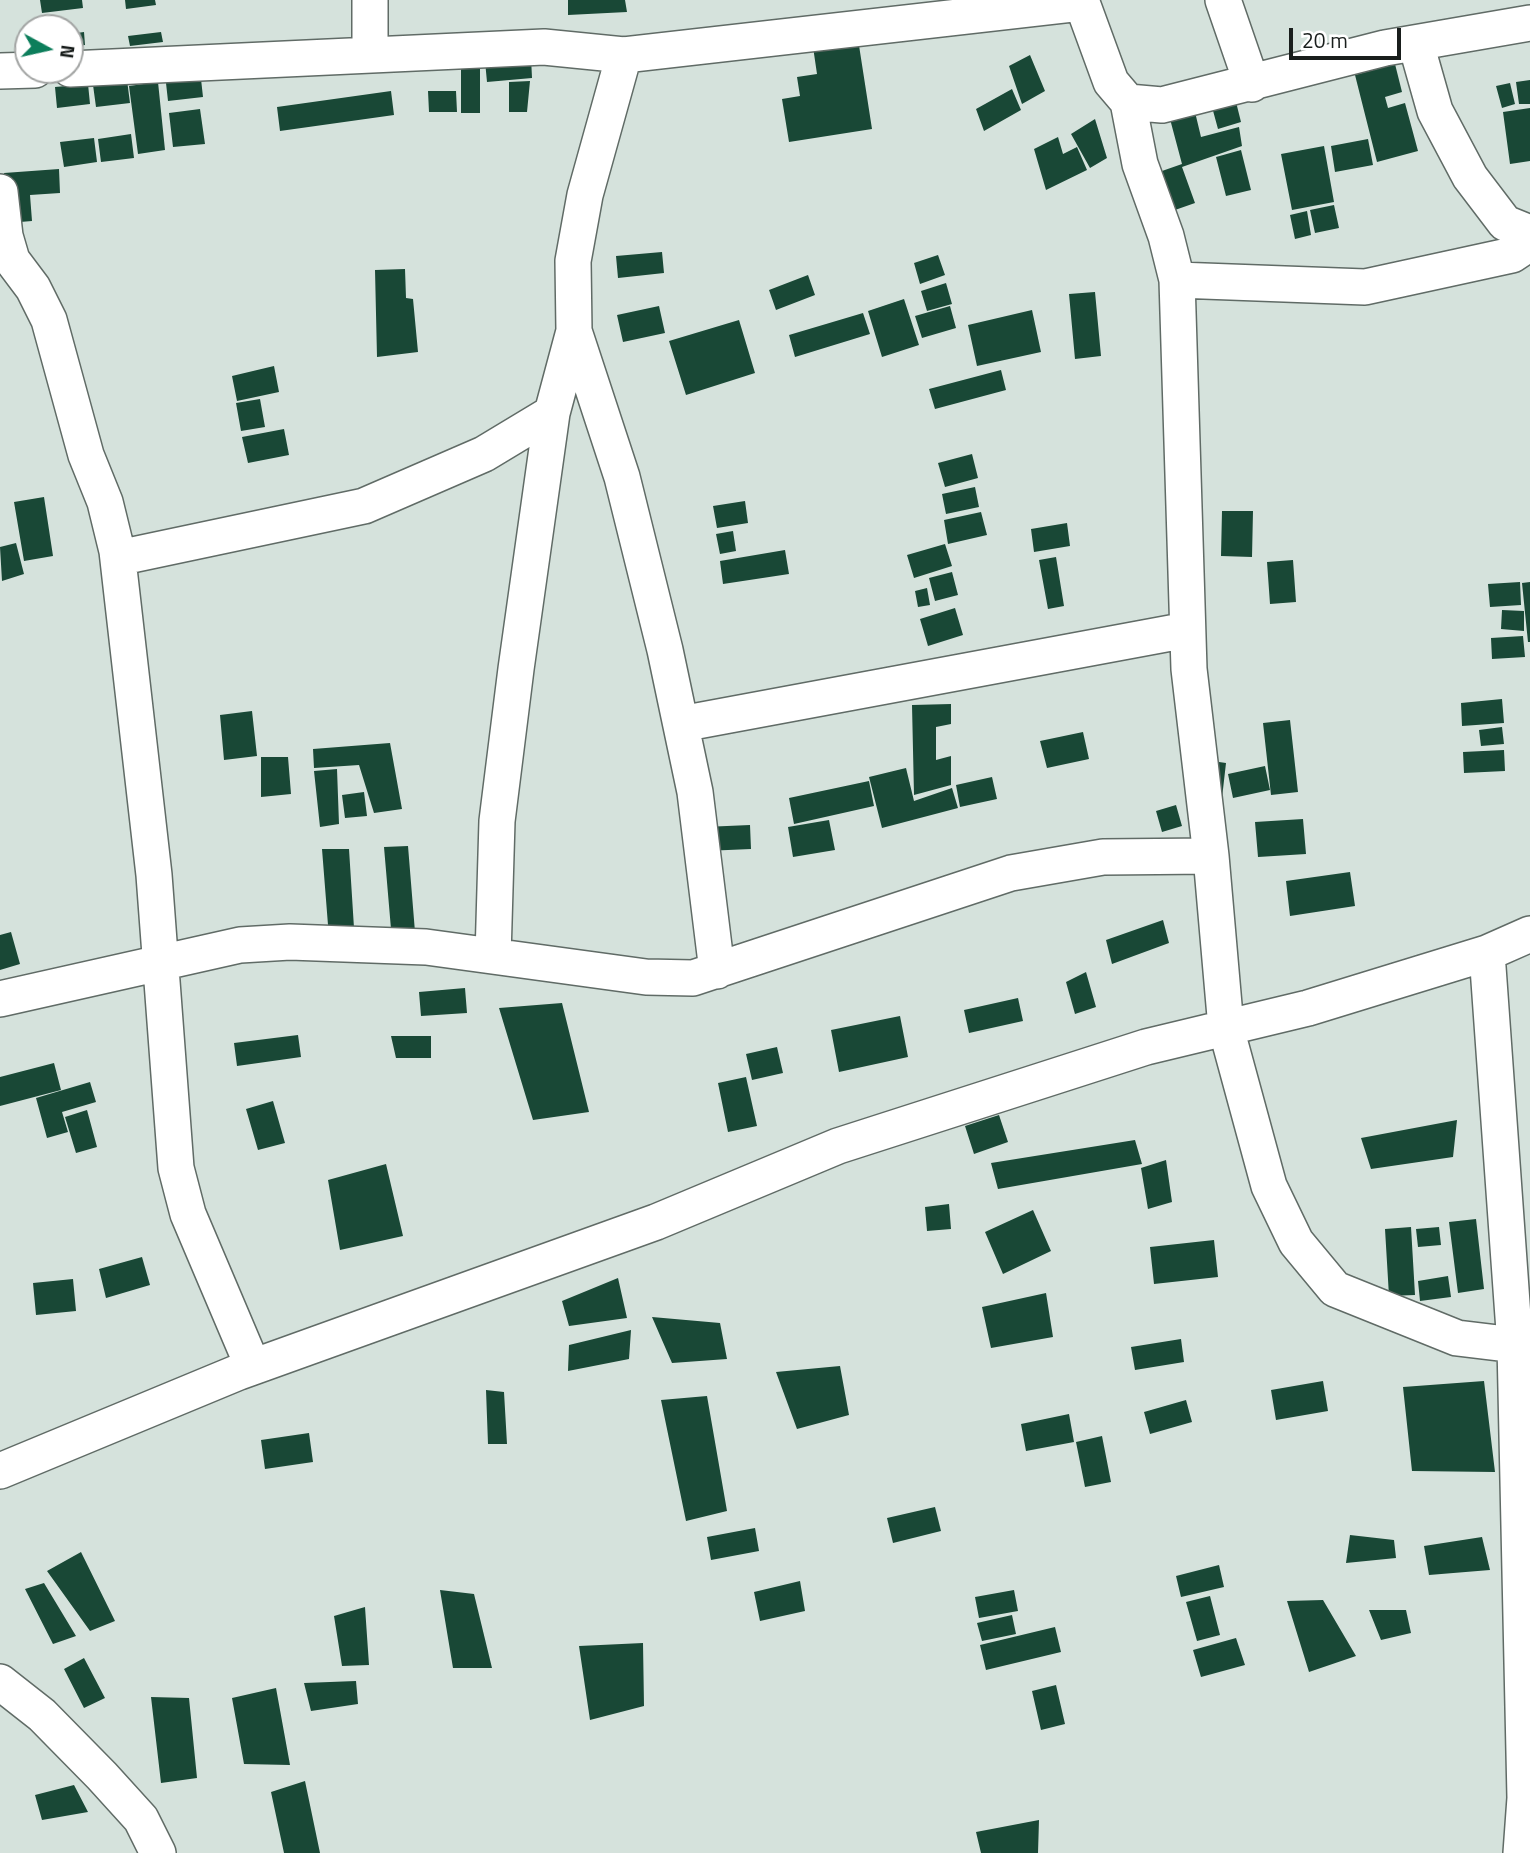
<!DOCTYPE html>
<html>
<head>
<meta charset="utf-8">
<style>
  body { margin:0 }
  #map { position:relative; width:1530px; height:1853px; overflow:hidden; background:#d5e2dc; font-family:"Titillium Web",sans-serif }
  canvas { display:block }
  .north { position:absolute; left:14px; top:14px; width:70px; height:70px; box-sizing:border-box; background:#fff; border:2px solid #a3a5a4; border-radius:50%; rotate:98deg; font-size:19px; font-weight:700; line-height:28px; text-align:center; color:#191e1c }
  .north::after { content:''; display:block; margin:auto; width:24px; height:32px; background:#0c7e5b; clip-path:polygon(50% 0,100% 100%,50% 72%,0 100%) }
  .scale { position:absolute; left:1289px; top:28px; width:112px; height:32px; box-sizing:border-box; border:4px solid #191e1c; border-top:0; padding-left:9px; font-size:21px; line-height:24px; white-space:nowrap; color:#191e1c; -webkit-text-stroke:5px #fff; paint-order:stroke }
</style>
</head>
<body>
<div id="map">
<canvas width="1530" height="1853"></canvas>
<div class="north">N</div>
<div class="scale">20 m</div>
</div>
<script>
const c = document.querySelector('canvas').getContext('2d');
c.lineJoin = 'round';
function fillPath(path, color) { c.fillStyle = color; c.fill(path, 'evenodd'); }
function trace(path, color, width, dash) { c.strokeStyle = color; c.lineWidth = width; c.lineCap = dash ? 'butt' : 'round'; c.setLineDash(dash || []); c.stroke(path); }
const building = new Path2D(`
  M40,0H82L83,8L42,13Z
  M125,0H155L156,5L126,9Z
  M568,0H625L627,12L568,15Z
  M84,32L85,45L70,47V34Z
  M161,32L163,42L130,46L128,36Z
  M858,39L872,129L789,142L782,99L800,96L797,77L817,74L812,40Z
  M1030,55L1045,91L1022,104L1009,66Z
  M531,57L532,78L487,82L485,61Z
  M461,64H480V113H461Z
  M1395,64L1402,92L1385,97L1388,108L1405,103L1418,151L1377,162L1355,75Z
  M201,79L203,97L168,101L166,83Z
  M127,80L130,103L96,107L93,85Z
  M1530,80V104H1519L1516,82Z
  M530,81L527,112H509V82Z
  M158,82L165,150L138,154L129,86Z
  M1510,83L1515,104L1502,108L1496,86Z
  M88,84L90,104L57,108L55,87Z
  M1012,89L1021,110L984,131L976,109Z
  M391,91L394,115L280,131L277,107Z
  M428,91H456L457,112H429Z
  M1235,98L1241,122L1218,129L1212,107Z
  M1530,108V161L1510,164L1503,112Z
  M200,109L205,144L173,147L169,113Z
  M1195,112L1201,137L1239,127L1242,146L1182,167L1195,203L1175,210L1162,171L1182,164L1170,119Z
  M1095,119L1107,158L1090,168L1071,134Z
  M131,134L134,158L101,162L98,139Z
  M1058,137L1063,154L1077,147L1087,170L1046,190L1034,149Z
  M94,138L97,162L64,167L60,142Z
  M1368,139L1373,165L1335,172L1331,146Z
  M1324,146L1334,202L1292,210L1281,154Z
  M1241,150L1251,190L1226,196L1216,157Z
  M59,169L60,193L30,195L32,221L8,223L4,173Z
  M1334,205L1339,228L1315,233L1310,210Z
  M1307,211L1311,235L1295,239L1290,215Z
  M662,252L664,273L618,278L616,256Z
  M938,255L945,275L920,284L914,263Z
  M405,269L406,298L413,299L418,352L377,357L375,270Z
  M808,275L815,295L776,310L769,290Z
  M946,283L952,304L927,311L921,291Z
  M1095,292L1101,356L1075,359L1069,294Z
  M904,299L919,345L882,357L868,311Z
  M659,306L665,333L623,342L617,315Z
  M950,306L956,328L922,338L915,316Z
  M1032,310L1041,352L977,366L968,325Z
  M863,313L870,334L795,357L789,335Z
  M739,320L755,373L686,395L669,341Z
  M274,366L279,392L237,401L232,376Z
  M1001,370L1006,390L935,409L929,389Z
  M260,399L265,427L241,431L236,403Z
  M284,429L289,455L248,463L242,437Z
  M972,454L978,478L945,487L938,463Z
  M975,487L979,507L946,514L942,494Z
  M44,497L53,556L24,561L14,502Z
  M745,501L748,523L717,528L713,506Z
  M1222,511H1253L1252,557L1221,556Z
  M981,512L987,535L948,544L944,520Z
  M1067,523L1070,546L1034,552L1031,529Z
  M733,531L736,551L720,554L716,534Z
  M16,543L24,574L2,581L0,547Z
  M945,544L952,566L914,578L907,555Z
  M785,550L789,574L723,584L720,561Z
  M1056,557L1064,606L1048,609L1039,560Z
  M1293,560L1296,602L1270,604L1267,562Z
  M952,572L958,595L935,601L929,578Z
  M1520,582L1521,605L1490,607L1488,584Z
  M1530,582V642H1528L1522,583Z
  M927,588L930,605L918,607L915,591Z
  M955,608L963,635L928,646L920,619Z
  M1502,610L1524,611V631L1501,629Z
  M1523,636L1525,657L1492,659L1491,638Z
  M1502,699L1504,723L1462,726L1461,703Z
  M951,704V724L936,727V760L951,756V785L914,795L912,705Z
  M252,711L257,756L224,760L220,715Z
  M1290,720L1298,792L1271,795L1263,723Z
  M1502,727L1504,744L1481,746L1479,730Z
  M1083,732L1089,759L1047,768L1040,741Z
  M390,743L402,809L374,813L359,765L314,768L313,749Z
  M1504,750L1505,771L1464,773L1463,752Z
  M261,757H288L291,794L261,797Z
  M1212,761L1226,763L1222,798Z
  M1265,766L1270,790L1233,798L1228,774Z
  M906,768L914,801L952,788L958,808L882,828L869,777Z
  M337,769L339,824L320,827L314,771Z
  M992,777L997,799L960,807L956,785Z
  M869,781L874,806L794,824L789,798Z
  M364,792L367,816L345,818L342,795Z
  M1176,805L1182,826L1162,832L1156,811Z
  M1303,819L1306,854L1258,857L1255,822Z
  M829,820L835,850L793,857L788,827Z
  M750,825L751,849L705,851L704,827Z
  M408,846L415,932L391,929L384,847Z
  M322,849H349L354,928L328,925Z
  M1350,872L1355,906L1290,916L1286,881Z
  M1163,920L1169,943L1112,964L1106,940Z
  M11,932L20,964L0,970V935Z
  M1086,972L1096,1007L1075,1014L1066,982Z
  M465,988L467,1013L421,1016L419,992Z
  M1018,998L1023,1021L969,1033L964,1010Z
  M562,1003L589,1112L533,1120L499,1008Z
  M900,1016L908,1057L839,1072L831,1030Z
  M298,1035L301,1057L237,1066L234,1043Z
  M391,1036H431V1058H396Z
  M777,1047L783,1073L752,1080L746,1054Z
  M54,1063L61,1090L0,1106V1077Z
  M746,1077L757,1126L728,1132L718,1083Z
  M90,1082L96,1102L62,1112L68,1132L47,1138L36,1098Z
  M273,1101L285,1143L258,1150L246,1109Z
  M87,1110L97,1147L76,1153L65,1117Z
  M999,1115L1008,1142L974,1154L965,1126Z
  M1457,1120L1453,1157L1371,1169L1361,1138Z
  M1135,1140L1142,1164L998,1189L991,1163Z
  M1166,1160L1172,1202L1148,1209L1141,1168Z
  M386,1164L403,1236L340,1250L328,1180Z
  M949,1204L951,1229L927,1231L925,1207Z
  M1033,1210L1051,1251L1003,1274L985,1232Z
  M1476,1219L1484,1289L1458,1293L1449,1222Z
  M1411,1227L1415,1295L1389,1296L1385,1229Z
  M1439,1227L1441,1245L1418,1247L1416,1229Z
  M1214,1240L1218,1277L1154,1284L1150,1247Z
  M142,1257L150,1285L106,1298L99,1269Z
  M1448,1276L1451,1297L1420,1301L1418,1281Z
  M618,1278L627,1318L569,1326L562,1301Z
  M73,1279L76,1311L36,1315L33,1283Z
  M1046,1293L1053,1337L991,1348L982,1307Z
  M652,1317L720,1323L727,1359L672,1363Z
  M631,1330L629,1359L568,1371L569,1345Z
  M1181,1339L1184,1362L1135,1370L1131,1347Z
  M840,1366L849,1415L797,1429L776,1372Z
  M1323,1381L1328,1411L1276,1420L1271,1390Z
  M1484,1381L1495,1472L1412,1471L1403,1387Z
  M486,1390L504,1392L507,1444H488Z
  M707,1396L727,1511L686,1521L661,1400Z
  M1186,1400L1192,1422L1150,1434L1144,1412Z
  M1069,1414L1074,1442L1026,1451L1021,1424Z
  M309,1433L313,1462L265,1469L261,1440Z
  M1102,1436L1111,1482L1085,1487L1076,1442Z
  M935,1507L941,1531L893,1543L887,1518Z
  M755,1528L759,1551L711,1560L707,1537Z
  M1350,1535L1394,1540L1396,1558L1346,1563Z
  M1482,1537L1490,1570L1429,1575L1424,1546Z
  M81,1552L115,1621L90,1631L47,1571Z
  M1219,1565L1224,1587L1181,1597L1176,1576Z
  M800,1581L805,1611L760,1621L754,1592Z
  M44,1583L76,1636L53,1644L25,1589Z
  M440,1590L474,1594L492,1668H453Z
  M1014,1590L1018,1611L979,1618L975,1597Z
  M1210,1596L1220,1635L1197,1641L1186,1602Z
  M1323,1600L1356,1656L1309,1672L1287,1601Z
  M365,1607L369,1665L342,1666L334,1616Z
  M1369,1610H1406L1411,1633L1381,1640Z
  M1012,1615L1016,1634L982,1641L977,1623Z
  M1055,1627L1061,1652L986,1670L980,1645Z
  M1236,1638L1245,1665L1201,1677L1193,1650Z
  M643,1643L644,1706L590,1720L579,1646Z
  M84,1658L105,1698L84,1708L64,1669Z
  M356,1681L358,1704L311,1711L304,1683Z
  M1056,1685L1065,1724L1041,1730L1032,1691Z
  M276,1688L290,1765L244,1764L232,1698Z
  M151,1697L189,1698L197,1778L161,1783Z
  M305,1781L320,1853H284L271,1792Z
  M74,1785L88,1812L42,1820L35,1795Z
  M1039,1820L1038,1853H981L976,1832Z`);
const street = new Path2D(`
  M370,0V55
  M1081,0L1111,82L1128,102L1140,164L1166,236L1177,280L1365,287L1512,255L1530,243
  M1223,0L1252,84
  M1416,44L1435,111L1470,177L1505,223L1530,233
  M624,55L585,195L573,261L574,331L622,477L665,650L695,792L717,971
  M70,69L544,47L624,55L1081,3
  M0,71L35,70
  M1128,102L1162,105L1385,48L1530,23
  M0,192L5,236L12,260L33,288L49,320L86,455L105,502L117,551L154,875L176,1168L188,1214L253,1367
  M1177,280L1189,669L1211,856L1226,1028L1269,1186L1296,1242L1335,1289L1457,1338L1515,1345
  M118,558L364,506L484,454L552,413
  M681,724L1187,630
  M1487,953L1515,1345L1525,1798L1521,1853
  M493,956L497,821L516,669L552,413L574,331
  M0,999L240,945L290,942L426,947L646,977L693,978L1011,873L1103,857L1211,856
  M0,1471L239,1372L656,1222L838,1146L1146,1047L1308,1008L1487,953L1530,934
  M0,1682L42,1715L102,1776L141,1819L158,1853`);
fillPath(building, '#194836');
trace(street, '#606b66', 38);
trace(street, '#fff', 35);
</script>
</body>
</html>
